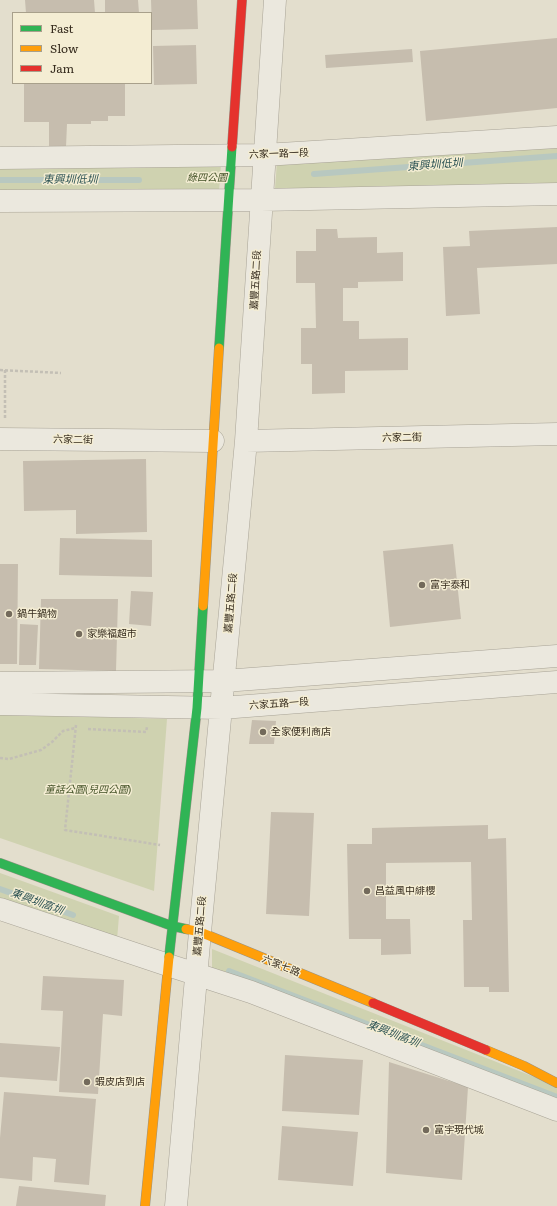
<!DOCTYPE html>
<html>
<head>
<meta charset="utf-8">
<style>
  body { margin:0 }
  #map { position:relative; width:557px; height:1206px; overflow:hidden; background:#e3decd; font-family:Literata,serif }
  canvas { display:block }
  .legend { position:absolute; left:12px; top:12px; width:140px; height:72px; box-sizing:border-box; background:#f4edd3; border:1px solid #a8a08b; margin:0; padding:5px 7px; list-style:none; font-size:12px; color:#362c1e }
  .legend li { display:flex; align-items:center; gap:8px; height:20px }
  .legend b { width:20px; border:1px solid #a8a08b }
</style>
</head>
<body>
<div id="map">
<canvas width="557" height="1206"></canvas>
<ul class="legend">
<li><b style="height:5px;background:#30b455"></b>Fast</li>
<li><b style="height:5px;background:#ff9f0a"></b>Slow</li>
<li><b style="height:5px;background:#e5322d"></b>Jam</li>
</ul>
</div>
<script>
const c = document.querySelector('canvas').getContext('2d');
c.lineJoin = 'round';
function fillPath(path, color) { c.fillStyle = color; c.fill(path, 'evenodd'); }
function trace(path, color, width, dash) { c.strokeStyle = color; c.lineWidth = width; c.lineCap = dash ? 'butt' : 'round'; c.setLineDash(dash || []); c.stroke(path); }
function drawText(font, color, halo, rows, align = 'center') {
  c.font = font + ' Literata,"Noto Sans TC",serif'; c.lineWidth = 3; c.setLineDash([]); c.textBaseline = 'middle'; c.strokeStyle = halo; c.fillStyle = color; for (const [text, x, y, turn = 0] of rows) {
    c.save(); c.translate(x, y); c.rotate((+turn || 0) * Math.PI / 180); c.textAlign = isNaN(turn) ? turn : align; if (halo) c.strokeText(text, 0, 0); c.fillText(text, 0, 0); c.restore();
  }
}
const green = new Path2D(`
  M557,144V184L275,189L277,162Z
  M221,165L219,191H0V167Z
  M0,714L167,719L154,891L0,838Z
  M0,873L119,916L117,940L0,899Z
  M212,949L557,1086V1105L212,972Z`);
const stream = new Path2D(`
  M314,174L557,156
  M0,180H139
  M0,889L73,915
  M229,971L557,1097`);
const building = new Path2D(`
  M25,0H94L95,13H26Z
  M105,0H138L139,13H105Z
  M151,0H197L198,29L152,30Z
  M557,38V108L426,121L420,51Z
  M196,45L197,84L154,85L153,46Z
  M412,49L413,62L326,68L325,55Z
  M24,83H125V116H108V121H91V124H67L66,147H49V122H24Z
  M557,227V264L477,268L480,314L446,316L443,247L470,246L469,231Z
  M316,229H337L338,238L377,237V253L403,252V281L358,282V288H343V321H359V339L408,338V370L345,371V393L312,394V364H301V328H316L315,283H296V251H316Z
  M146,459L147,532L76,534V510L24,511L23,461Z
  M60,538L152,540V577L59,575Z
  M453,544L461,619L390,627L383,551Z
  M0,564H18L17,664H0Z
  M131,591L153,592L151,626L129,624Z
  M41,599H118L116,671L39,669Z
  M20,624L38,625L36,665H19Z
  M252,720L276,721L274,744H249Z
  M271,812L314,813L309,916L266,914Z
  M488,825V839L506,838L509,992H489V987H464L463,920H472L471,862L386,863V919H410L411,954L381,955V939H349L347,844H372V828Z
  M43,976L124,980L122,1016L103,1014L98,1094L59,1092L63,1011L41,1010Z
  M0,1043L60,1047L57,1081L0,1077Z
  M285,1055L363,1060L359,1115L282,1111Z
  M389,1062L468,1087L462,1180L386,1173Z
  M4,1092L96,1099L89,1185L54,1182L56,1159L33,1157L32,1181L0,1178V1138Z
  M282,1126L358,1132L353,1186L278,1180Z
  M19,1186L106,1195L105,1206H16Z`);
const path = new Path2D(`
  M0,370L61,373
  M5,370V418
  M76,725L65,830L160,845
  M88,729L146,732L147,727
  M0,758L9,759L41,750L52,742L63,731L75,728`);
const street = new Path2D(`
  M0,158L264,155L557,137
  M0,201L261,200L557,194
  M0,439L213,441
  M246,441L557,434
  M0,683L224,681L557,656
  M0,704L222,708L557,682
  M0,909L168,965L251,992L557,1110
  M176,1206L200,932L246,441L275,0`);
const fast = new Path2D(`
  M219,348L232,147
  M0,863L172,926L186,929
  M169,957L197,708L203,606`);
const slow = new Path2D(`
  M203,606L219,348
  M186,929L200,932L373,1003
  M486,1050L524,1066L557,1083
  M145,1206L169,957`);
const jam = new Path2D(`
  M232,147L242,0
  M373,1003L486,1050`);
const markers = [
  [422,585,4,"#736a5b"],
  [9,614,4,"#736a5b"],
  [79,634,4,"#736a5b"],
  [263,732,4,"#736a5b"],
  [367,891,4,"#736a5b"],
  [87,1082,4,"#736a5b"],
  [426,1130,4,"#736a5b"]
];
const streetNames = [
  ["六家一路一段",279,154,-2],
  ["嘉豐五路二段",256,280,-87],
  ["六家二街",402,438,-1],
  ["六家二街",73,440,1],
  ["嘉豐五路二段",231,603,-85],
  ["六家五路一段",279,704,-4],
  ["嘉豐五路二段",200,926,-85],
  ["六家七路",281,966,22]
];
const parkNames = [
  ["綠四公園",207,178],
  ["童話公園(兒四公園)",88,790]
];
const poiNames = [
  ["富宇泰和",430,585],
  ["鍋牛鍋物",17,614],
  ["家樂福超市",87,634],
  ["全家便利商店",271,732],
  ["昌益風中緋櫻",375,891],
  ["蝦皮店到店",95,1082],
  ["富宇現代城",434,1130]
];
const waterNames = [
  ["東興圳低圳",435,165,-4],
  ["東興圳低圳",70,180],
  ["東興圳高圳",37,902,20],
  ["東興圳高圳",393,1034,21]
];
fillPath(green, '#cfd2b0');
trace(stream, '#b8c8c0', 6);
fillPath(building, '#c6bdae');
trace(street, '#a8a396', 23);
trace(fast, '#989286', 10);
trace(slow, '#989286', 10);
trace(jam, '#989286', 10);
trace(path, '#c3bfb5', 2.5, [3, 2]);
trace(street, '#ebe8de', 22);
trace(fast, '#30b455', 9);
trace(slow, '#ff9f0a', 9);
trace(jam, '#e5322d', 9);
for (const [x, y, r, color] of markers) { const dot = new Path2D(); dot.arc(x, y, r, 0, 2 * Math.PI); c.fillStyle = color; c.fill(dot); trace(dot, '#f4edd3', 1.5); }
drawText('10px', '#362c1e', '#f4edd3', streetNames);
drawText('italic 10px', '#425126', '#f4edd3', parkNames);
drawText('10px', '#362c1e', '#f4edd3', poiNames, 'left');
drawText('italic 11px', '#2e5455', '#f4edd3', waterNames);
</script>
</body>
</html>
